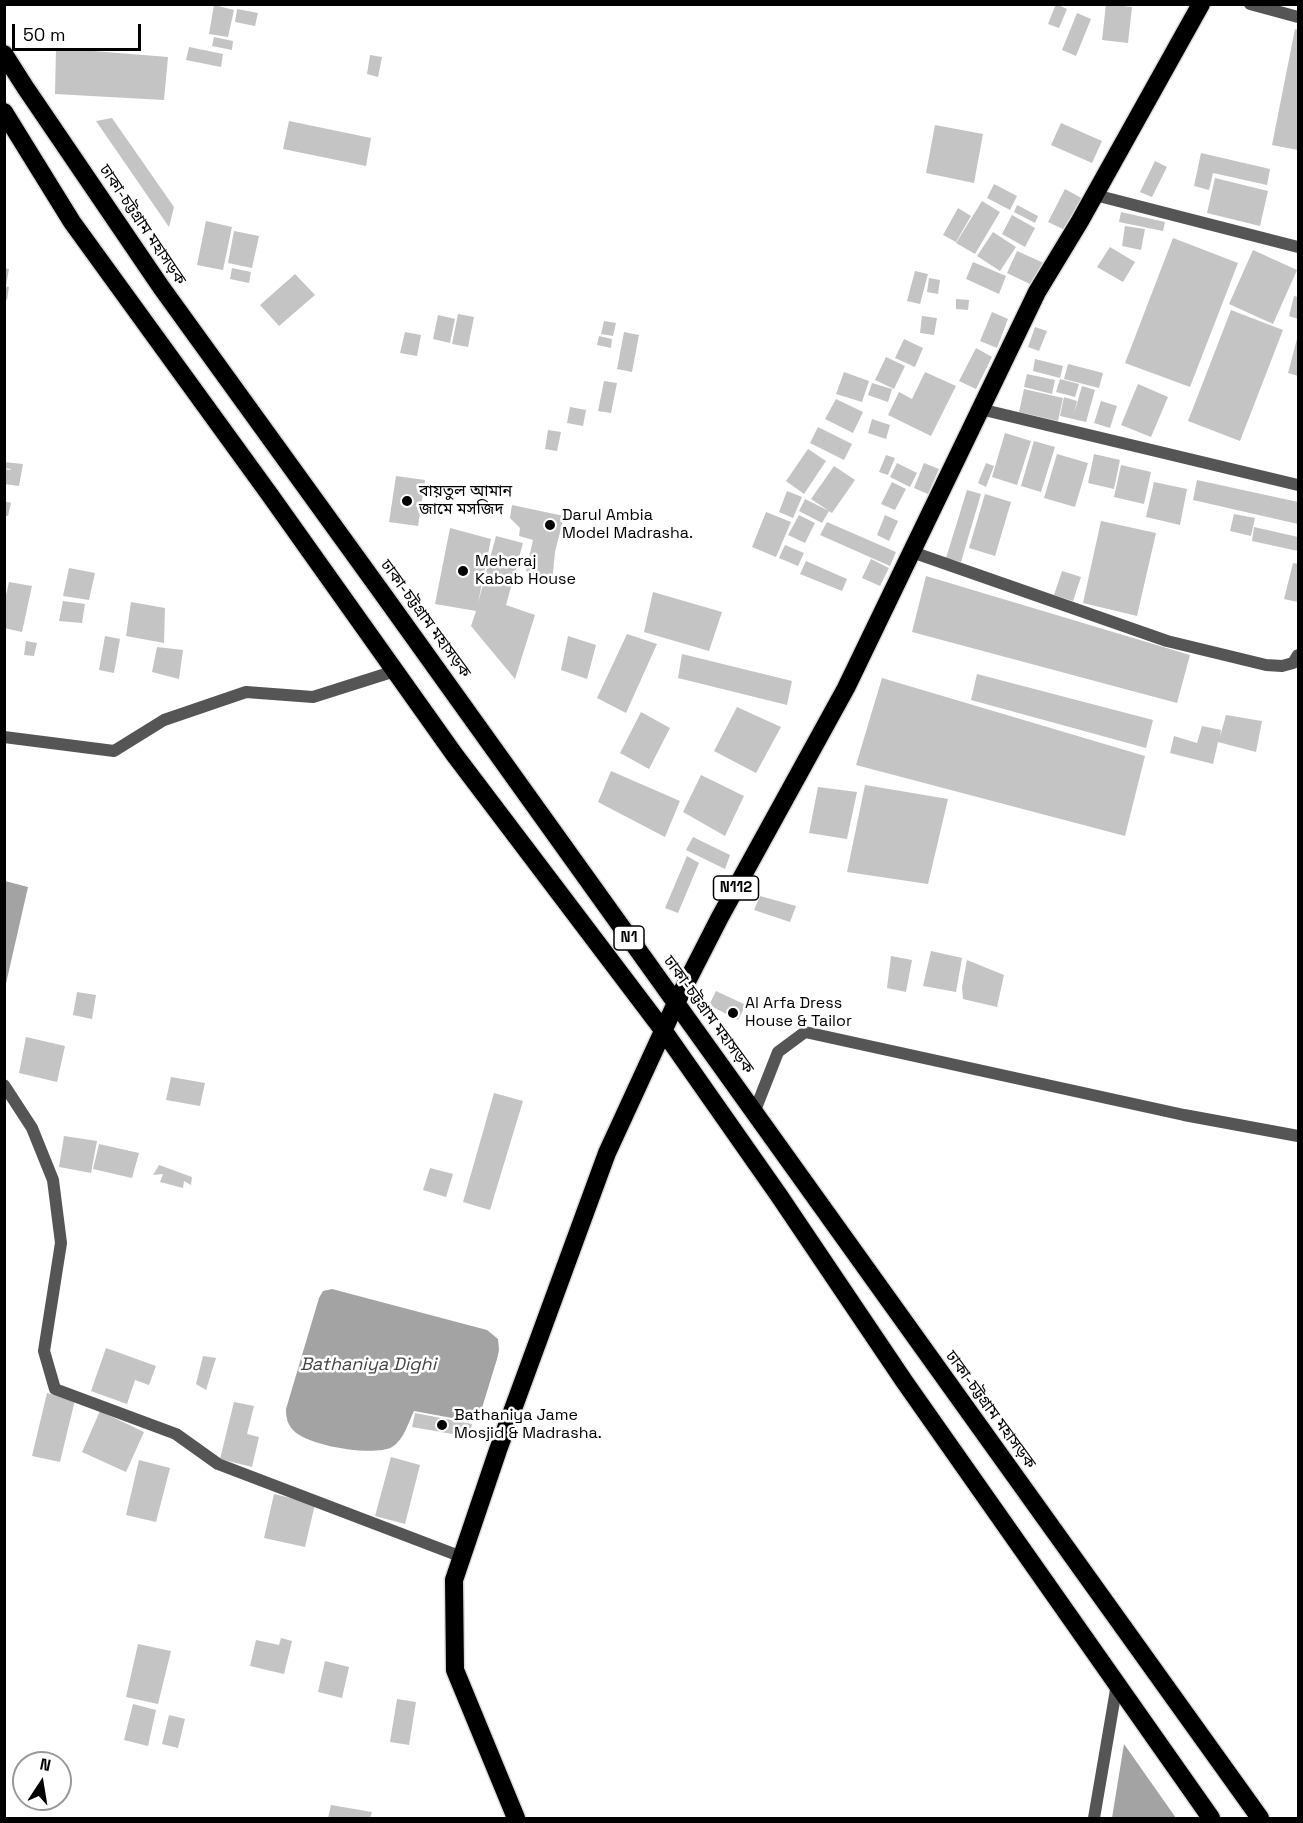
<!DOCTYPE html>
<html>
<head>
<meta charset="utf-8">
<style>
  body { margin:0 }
  #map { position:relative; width:1303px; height:1823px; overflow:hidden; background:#fff; font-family:"Space Grotesk",sans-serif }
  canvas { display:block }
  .frame { position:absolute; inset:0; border:6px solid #000; pointer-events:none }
  .north { position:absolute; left:12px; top:1751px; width:60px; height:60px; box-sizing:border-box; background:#fff; border:2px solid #999; border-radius:50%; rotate:12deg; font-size:16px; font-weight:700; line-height:24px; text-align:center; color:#000 }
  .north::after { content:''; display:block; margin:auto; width:21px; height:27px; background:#000; clip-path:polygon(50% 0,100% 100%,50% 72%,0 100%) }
  .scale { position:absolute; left:12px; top:24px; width:129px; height:27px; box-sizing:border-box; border:3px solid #000; border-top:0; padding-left:8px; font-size:18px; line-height:21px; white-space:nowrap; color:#000; -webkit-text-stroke:4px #fff; paint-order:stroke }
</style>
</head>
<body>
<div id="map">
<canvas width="1303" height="1823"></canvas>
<div class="frame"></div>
<div class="north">N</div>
<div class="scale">50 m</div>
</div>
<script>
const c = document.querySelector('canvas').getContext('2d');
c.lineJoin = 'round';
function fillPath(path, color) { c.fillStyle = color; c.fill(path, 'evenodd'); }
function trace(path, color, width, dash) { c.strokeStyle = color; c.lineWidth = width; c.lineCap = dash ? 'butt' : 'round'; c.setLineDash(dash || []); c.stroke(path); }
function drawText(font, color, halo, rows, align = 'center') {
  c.font = font + ' "Space Grotesk","Noto Sans Bengali",sans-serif'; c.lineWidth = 5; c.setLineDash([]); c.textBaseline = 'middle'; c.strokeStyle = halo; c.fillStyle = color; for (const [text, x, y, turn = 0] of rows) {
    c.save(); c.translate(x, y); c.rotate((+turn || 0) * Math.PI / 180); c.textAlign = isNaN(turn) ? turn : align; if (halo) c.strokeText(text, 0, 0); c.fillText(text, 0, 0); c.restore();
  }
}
const water = new Path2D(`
  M5,881L28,887L5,988L4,881Z
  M332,1289L487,1330L498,1339L499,1350L497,1359L478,1421L474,1422L414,1411C408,1423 404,1440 392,1447C374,1457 307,1446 293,1430C287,1423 286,1417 286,1409L319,1298L323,1291Z
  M1124,1744L1176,1818H1112Z`);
const building = new Path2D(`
  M1056,4L1067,9L1059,28L1048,24Z
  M1106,4L1132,7L1128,43L1102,40Z
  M214,5L234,10L228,37L209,34Z
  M237,9L258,13L255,26L235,22Z
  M1077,13L1091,19L1076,56L1062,50Z
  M1295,29L1298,30V150L1272,145Z
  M214,37L233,41L232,50L212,46Z
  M189,47L223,54L221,67L186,60Z
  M56,48L168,57L164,100L55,94Z
  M370,55L382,57L378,77L367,74Z
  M112,118L174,207L169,227L96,121Z
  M289,121L371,138L366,166L283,149Z
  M1061,123L1102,141L1092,163L1051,145Z
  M935,125L983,134L974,183L926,173Z
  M1201,153L1270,169L1267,185L1213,173L1209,190L1194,186Z
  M1155,161L1167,167L1152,197L1140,192Z
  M1215,178L1268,191L1260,226L1207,213Z
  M994,184L1017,196L1010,210L987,198Z
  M1065,189L1085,200L1069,232L1048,222Z
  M982,201L1000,212L975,254L956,243Z
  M1017,205L1038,216L1035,223L1014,212Z
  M958,208L971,216L956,242L943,235Z
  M1121,212L1165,222L1163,231L1119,222Z
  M1012,215L1035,228L1025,247L1002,234Z
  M206,221L232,227L223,270L197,265Z
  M1125,226L1145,229L1141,250L1122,246Z
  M234,231L259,236L252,268L228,263Z
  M993,232L1016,247L1000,271L977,256Z
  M1173,238L1238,263L1190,387L1125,363Z
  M1110,247L1135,262L1123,282L1097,267Z
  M1253,250L1297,270L1273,324L1229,304Z
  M1017,251L1046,264L1036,287L1007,273Z
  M973,262L1006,276L999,294L966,279Z
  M4,268L9,269L6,286H4Z
  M232,268L251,272L249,283L230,279Z
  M915,271L928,274L920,304L907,301Z
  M295,274L315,295L279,326L260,305Z
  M929,278L940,280L938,294L927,292Z
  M4,286L9,287L7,300L4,299Z
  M1294,296L1298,297V319L1289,316Z
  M956,299L969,300L968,310L956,309Z
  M1231,310L1283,330L1240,441L1188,421Z
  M992,312L1008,319L997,348L980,341Z
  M458,314L474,317L468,347L452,344Z
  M438,315L455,319L450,343L433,339Z
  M922,316L937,318L934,335L920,333Z
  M604,321L616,323L613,336L601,334Z
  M1035,327L1047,331L1039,351L1028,347Z
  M405,332L421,335L417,356L400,353Z
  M624,332L639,335L632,372L617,369Z
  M1298,335V376L1288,373Z
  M599,336L612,339L611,348L597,345Z
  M904,339L923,348L915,367L895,358Z
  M976,348L992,357L976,389L959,381Z
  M886,357L905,366L894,389L875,380Z
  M1035,359L1063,366L1060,378L1033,371Z
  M1068,364L1103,373L1099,388L1064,379Z
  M844,372L869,381L862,402L836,394Z
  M925,372L956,386L931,436L888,415L899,392L912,399Z
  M1027,374L1055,380L1052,394L1024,387Z
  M1060,379L1079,384L1075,397L1056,392Z
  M604,381L617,383L611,413L598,411Z
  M872,383L892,389L888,402L868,395Z
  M1138,384L1168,397L1151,437L1121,425Z
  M1082,386L1095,390L1086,422L1060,416L1064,397L1077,401L1074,414Z
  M1024,389L1063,398L1058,421L1019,412Z
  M836,399L863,412L853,433L825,419Z
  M1101,401L1117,406L1110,428L1094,423Z
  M570,407L586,410L583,426L567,423Z
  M872,419L890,425L886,439L868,433Z
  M818,427L852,444L844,460L810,443Z
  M548,430L561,432L557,451L545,449Z
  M1005,433L1031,441L1017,485L992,477Z
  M1034,441L1055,447L1041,492L1021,486Z
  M808,449L826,461L804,494L786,481Z
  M1057,454L1088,463L1075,507L1044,498Z
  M1094,454L1120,460L1114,489L1088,483Z
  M886,455L895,458L888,475L879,472Z
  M4,462L23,464L19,486L4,484V469L10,470L11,469L4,468Z
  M897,463L917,473L910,487L890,477Z
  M924,463L939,469L928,494L914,488Z
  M986,463L994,466L986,487L978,483Z
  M1121,465L1151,472L1144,504L1114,497Z
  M834,466L855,480L832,513L811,499Z
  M396,476L425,480L418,526L389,522Z
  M1197,480L1298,502V524L1193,500Z
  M892,482L906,489L895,510L881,504Z
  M1154,482L1187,489L1180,525L1146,517Z
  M967,490L981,494L961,562L946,558Z
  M787,491L802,497L793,518L779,512Z
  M985,494L1011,502L995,556L969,548Z
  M805,499L829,511L822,523L799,511Z
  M4,501L11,503L8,516L4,515Z
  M512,505L564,516L555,552L552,582L538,581L526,571L533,540L519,536L520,528L510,518Z
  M766,512L791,522L776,557L752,547Z
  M1234,514L1255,518L1251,536L1230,531Z
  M799,515L815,523L805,543L788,535Z
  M885,515L898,521L889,541L877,535Z
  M1101,521L1156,533L1137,616L1083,603Z
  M827,522L896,552L890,566L820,535Z
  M1254,527L1298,537V551L1252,541Z
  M450,528L491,539L478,603L496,536L523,543L506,605L535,615L515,679L471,626L476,611L435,604Z
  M785,545L804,553L798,566L779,558Z
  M871,559L889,568L880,586L862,578Z
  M806,561L847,579L842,591L800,574Z
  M1293,563L1298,564V602L1284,599Z
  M69,568L95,573L89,600L63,596Z
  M1062,571L1081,577L1073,601L1054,595Z
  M926,576L1190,655L1177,703L912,632Z
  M9,582L32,586L22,632L4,628V604Z
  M653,592L722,612L709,651L644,632Z
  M63,601L85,604L82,623L59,621Z
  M131,602L165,608L164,643L126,636Z
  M627,634L657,644L626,713L597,698Z
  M105,636L120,639L114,673L99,670Z
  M568,636L596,645L587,679L561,670Z
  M26,641L37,643L34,656L24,655Z
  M157,647L183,650L179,679L152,672Z
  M682,654L792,681L787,705L678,678Z
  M977,674L1153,720L1146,748L971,700Z
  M882,678L1145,756L1125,836L856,765Z
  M737,707L781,727L756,773L714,751Z
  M641,712L670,728L649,769L620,753Z
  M1226,715L1262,721L1256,752L1218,742L1213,764L1170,753L1174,736L1197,743L1202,726L1221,730L1220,737Z
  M611,771L680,801L665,837L598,802Z
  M701,775L744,796L725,836L683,812Z
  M865,785L948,799L928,884L847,872Z
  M818,787L857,792L847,839L809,833Z
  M693,837L730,855L725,869L686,850Z
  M687,856L699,863L678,913L665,908Z
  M760,896L796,906L790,922L754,910Z
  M931,951L962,958L956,992L923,986Z
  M891,956L912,960L906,992L887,988Z
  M967,960L1004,975L997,1007L963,999L962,987Z
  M716,991L746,1005L738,1020L709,1005Z
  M77,992L96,995L92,1019L73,1015Z
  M26,1037L65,1046L57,1082L19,1073Z
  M171,1077L205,1083L200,1106L166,1100Z
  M494,1093L523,1101L490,1210L463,1202Z
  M64,1136L97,1141L91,1173L59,1167Z
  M99,1144L139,1153L132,1178L93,1169Z
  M159,1165L192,1177L191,1185L184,1181L183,1188L160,1182L163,1174L153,1175Z
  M430,1168L453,1174L446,1197L423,1190Z
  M106,1348L156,1366L149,1385L135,1380L127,1404L91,1391Z
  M203,1356L216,1358L206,1390L196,1384Z
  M47,1393L75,1400L60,1462L32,1456Z
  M234,1402L254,1406L247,1434L259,1437L252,1467L220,1459Z
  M100,1411L144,1432L126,1472L82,1452Z
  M415,1413L472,1424L470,1437L412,1427Z
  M391,1457L420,1465L405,1524L375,1516Z
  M139,1460L170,1468L156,1522L126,1515Z
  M274,1494L315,1504L305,1547L264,1538Z
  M281,1638L292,1641L284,1674L250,1666L256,1640L279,1645Z
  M138,1644L171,1651L158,1704L126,1697Z
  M325,1661L349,1667L342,1698L318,1692Z
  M397,1699L416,1702L409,1745L390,1742Z
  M133,1704L156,1710L148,1746L124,1740Z
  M169,1715L185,1719L178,1748L162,1744Z
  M331,1805L372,1812L370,1818H328Z`);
const street = new Path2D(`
  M1250,4L1298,17
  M1095,195L1298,247
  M980,409L1298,485
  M912,552L1167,641L1266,665L1282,666L1293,663L1298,655
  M4,737L114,751L164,720L246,692L313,697L395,671
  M4,1085L32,1128L53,1180L61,1243L44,1351L55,1389L176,1434L218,1464L462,1557
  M754,1113L778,1052L805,1032L1184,1115L1298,1136
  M1094,1818L1117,1684`);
const highway = new Path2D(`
  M4,54L25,87L161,287L385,597L1260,1818
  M4,112L72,222L270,495L454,754L663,1030L780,1197L904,1381L1211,1818
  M516,1818L455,1670L454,1580L498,1450L607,1153L676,1003L720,917L846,688L1037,292L1080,221L1201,4`);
const markers = [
  [407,501,6,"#000"],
  [550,525,6,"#000"],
  [463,571,6,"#000"],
  [733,1013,6,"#000"],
  [442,1425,6,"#000"]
];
const shields = [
  [736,888,45],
  [629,938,30]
];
const shieldNames = [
  ["N112",736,888],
  ["N1",629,938]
];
const streetNames = [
  ["ঢাকা-চট্টগ্রাম মহাসড়ক",142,225,56],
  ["ঢাকা-চট্টগ্রাম মহাসড়ক",425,619,54],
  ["ঢাকা-চট্টগ্রাম মহাসড়ক",708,1015,54],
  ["ঢাকা-চট্টগ্রাম মহাসড়ক",990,1410,54]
];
const poiNames = [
  ["বায়তুল আমান",419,492],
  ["জামে মসজিদ",419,510],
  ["Darul Ambia",562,516],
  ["Model Madrasha.",562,534],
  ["Meheraj",475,562],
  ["Kabab House",475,580],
  ["Al Arfa Dress",745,1004],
  ["House & Tailor",745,1022],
  ["Bathaniya Jame",454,1416],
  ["Mosjid & Madrasha.",454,1434]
];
const waterNames = [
  ["Bathaniya Dighi",368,1365]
];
fillPath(water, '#a3a3a3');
fillPath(building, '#c4c4c4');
trace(highway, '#dbdbdb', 21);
trace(street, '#555', 12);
trace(highway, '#000', 18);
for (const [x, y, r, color] of markers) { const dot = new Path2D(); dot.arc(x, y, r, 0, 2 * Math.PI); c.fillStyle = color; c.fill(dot); trace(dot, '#fff', 2); }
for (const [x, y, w] of shields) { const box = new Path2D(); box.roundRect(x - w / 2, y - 12, w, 24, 4.5); c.fillStyle = '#fff'; c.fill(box); trace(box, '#000', 1.5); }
drawText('bold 15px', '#000', null, shieldNames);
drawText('16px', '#000', '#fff', streetNames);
drawText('16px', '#000', '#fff', poiNames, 'left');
drawText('italic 18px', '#444', '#fff', waterNames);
</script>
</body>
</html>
